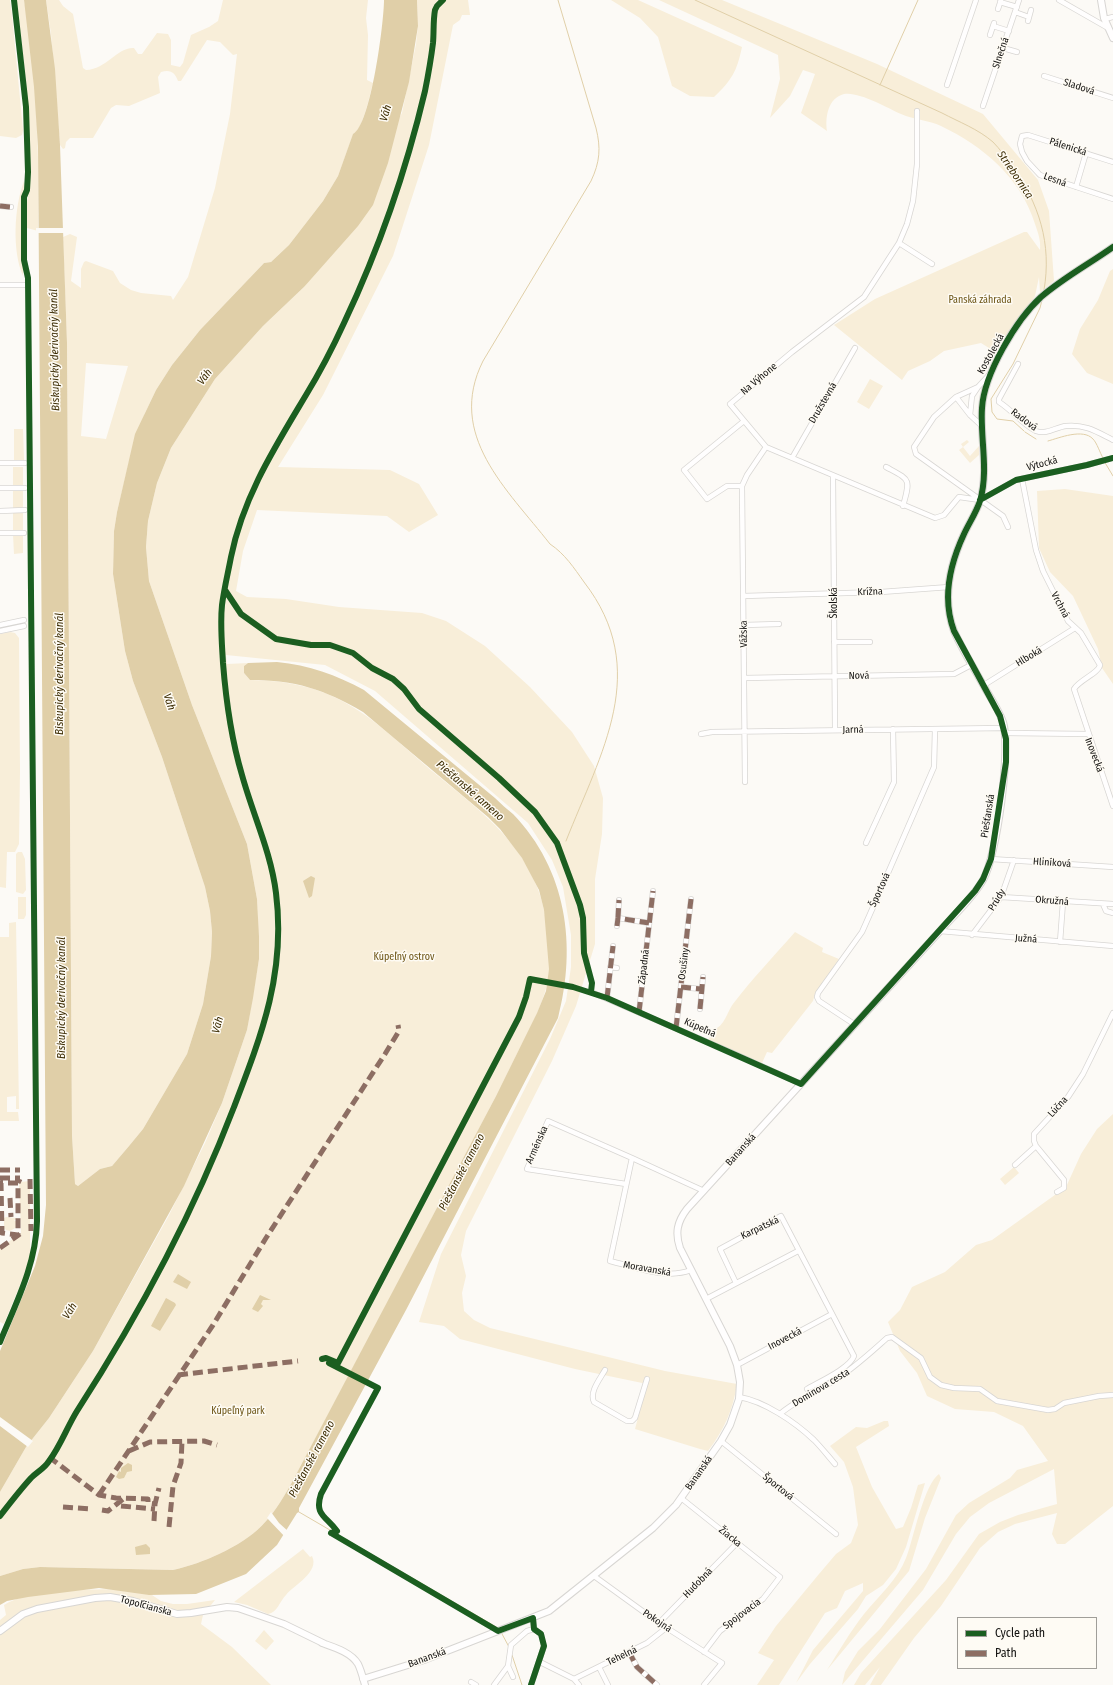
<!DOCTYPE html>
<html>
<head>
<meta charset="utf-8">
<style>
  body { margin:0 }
  #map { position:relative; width:1113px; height:1685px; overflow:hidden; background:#fcfaf6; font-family:"Fira Sans Condensed",sans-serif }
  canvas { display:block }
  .legend { position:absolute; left:957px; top:1617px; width:140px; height:52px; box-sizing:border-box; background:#fefbf4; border:1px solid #a09e99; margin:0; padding:5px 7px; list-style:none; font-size:12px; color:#141311 }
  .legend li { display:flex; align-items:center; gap:8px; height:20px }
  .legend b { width:20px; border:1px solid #a09e99 }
</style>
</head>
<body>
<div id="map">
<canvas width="1113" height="1685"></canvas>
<ul class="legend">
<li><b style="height:5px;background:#1b5e20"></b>Cycle path</li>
<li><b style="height:5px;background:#8d6e63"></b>Path</li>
</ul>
</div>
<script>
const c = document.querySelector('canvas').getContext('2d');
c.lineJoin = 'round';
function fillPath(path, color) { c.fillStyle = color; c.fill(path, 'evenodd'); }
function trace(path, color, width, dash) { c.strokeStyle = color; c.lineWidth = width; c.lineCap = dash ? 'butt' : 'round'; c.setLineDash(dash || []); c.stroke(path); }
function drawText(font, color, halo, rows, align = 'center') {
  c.font = font + ' "Fira Sans Condensed",sans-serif'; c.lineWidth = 3; c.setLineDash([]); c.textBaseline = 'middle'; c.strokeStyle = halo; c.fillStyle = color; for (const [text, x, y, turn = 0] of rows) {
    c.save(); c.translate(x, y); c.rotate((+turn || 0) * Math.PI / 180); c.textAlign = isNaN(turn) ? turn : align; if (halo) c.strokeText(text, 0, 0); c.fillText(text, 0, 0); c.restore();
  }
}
const green = new Path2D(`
  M0,0H10L12,15L23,130L22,135L16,138L0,136Z
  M16,0H24C38,76 39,154 38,231L27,228L25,222C26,207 29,192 29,177C31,118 24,58 16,0Z
  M46,0H59L63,6L73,14L83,68L86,70C107,69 117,47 134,48L138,54H142L157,33L168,34L171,40V65L180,67L183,63L191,35L209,27L218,21L223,0H368L366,18L368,35L367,80L373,83C370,94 363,129 353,135L338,176L323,201L289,245L271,262L264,263L200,330L172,365L156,390L145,413L129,462L117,512L114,531L113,574L125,651L133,681L162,757L205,887L210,911L212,932L211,956L203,1004L187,1054L143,1129L129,1146L112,1166L100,1169L78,1186L75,1184L72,1136L67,343L63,237L70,234L77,237L71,281L81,288V269L84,262L86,261L113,271L120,283L131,290L141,293L171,296L173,300L188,277L215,188L230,114L237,54L233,55L220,42L207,40L181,81H178C175,72 170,69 161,72L158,77L160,93L129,106L116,105L111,108L93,138H70L66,142L65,148L63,149L60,145L51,34ZM86,363L128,366L106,439L81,436Z
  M417,0H468L470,15H462L460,20L453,25L429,145L393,256L323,395L278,467L390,470L419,484L438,515L409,532L387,516L257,510L243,551L236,591L247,597L286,599L339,607L422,613L446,621L485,646L530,687L572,732L594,766L603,798L602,834L595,879V944L576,1006L552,1061L466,1231L461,1255L466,1276L462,1293L464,1311L474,1320L490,1328L665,1371L737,1384C733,1410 724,1430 708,1451L700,1449L635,1429L647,1384L575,1369L460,1339L444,1326L419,1322L441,1254L550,1039L566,1001L571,967V935L563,887L552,860L528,823L375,691L325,665L226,655L227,664L248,663L244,666V673L250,680C341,681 372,720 437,775C482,812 532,849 544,910C549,935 553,967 545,992C538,1015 526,1036 515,1058C497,1095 477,1132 458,1168C403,1274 347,1379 291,1484C271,1520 257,1536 219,1554C204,1561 190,1566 173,1570L40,1567L23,1569L0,1576V1492L26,1447L49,1418L93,1351L168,1217L205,1143L222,1103L247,1030L259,959L257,899L247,844L192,705L149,581L146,547L148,521L157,483L171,448L215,379L263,326L304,287L402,113L416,44L418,26Z
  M611,0H638L742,47C737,71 732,80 714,97L690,96L672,86L658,37L640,18Z
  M659,0H722L877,64L983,114L1038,180L1049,211L1054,281L1040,292L1039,277L1035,296L997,353L981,343L944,351L930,361L908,371L902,380L834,325L875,299L1024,232H1027L1040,250C1041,240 1038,233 1035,224C1021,178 983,146 941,126C929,120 914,120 901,114C888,108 858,91 844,94C828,98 825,117 827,131L801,113L815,74L803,70L790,96L770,118L780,79L778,55Z
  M24,181L23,276C12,251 14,207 24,181Z
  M1113,269V384L1087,373L1072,354L1080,329L1098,300L1110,271Z
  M870,379L883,386L869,409L857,402Z
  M14,429H23L24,461H14Z
  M967,440L969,442L963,447L970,456L979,446V455L970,463L959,450L963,447L961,444Z
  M13,467H23V487H13Z
  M1065,489L1113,496V684L1102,668L1098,649L1073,596L1050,572L1039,548L1037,491Z
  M13,490H23V509H13Z
  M13,512H23V531L13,532Z
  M23,534V553L14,554L13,535Z
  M10,632L15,633L19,638L20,771L19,844L15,852H7L6,885V888L0,887V634Z
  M18,852H22L25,859L26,890L23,894L16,892V854Z
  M18,897H26V915L24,919H18Z
  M16,922L19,1109H16V1096L7,1097V1112H18L19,1121H0V937H9V923Z
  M795,932L823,948L822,952L839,959L815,994L813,1001L772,1053L767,1052L762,1063L710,1041L709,1039L713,1030C725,1026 727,1012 733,1004C752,979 774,956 795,932Z
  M1113,1114V1506L1065,1544H1057L1052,1534L1057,1513L1015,1524L998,1532L980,1548L941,1606L914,1638L881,1685H870L880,1667L865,1685H854L861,1673L946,1580L979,1534L1000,1522L1018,1515L1057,1504L1054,1469L989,1503L970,1517L956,1534L923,1590L842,1685L845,1672L858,1651L880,1629L926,1569L956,1515L969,1503L1010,1478L1017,1470L1048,1461L1023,1426L994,1412L955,1409L927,1396L917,1373L900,1351L888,1322L900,1310L912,1287L945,1272L976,1245L992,1240L1066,1187L1081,1154L1097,1129Z
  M1014,1167L1019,1173L1005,1185L1000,1179Z
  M30,1181V1261L4,1324L0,1322V1248L21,1233L19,1182Z
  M6,1217L17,1218L14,1221H17V1227L10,1231L6,1230L4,1228V1218Z
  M884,1421H888L889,1426L856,1447L872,1487L896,1529L903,1527L911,1508L918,1485L925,1483L906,1547L896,1569L883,1585L866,1596L858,1609L810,1664L796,1683L813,1650L863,1591V1583L845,1591L837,1608L825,1613L779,1685H757L774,1660L758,1653L776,1626L819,1574L836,1554L851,1543L858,1525L853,1487L844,1462L830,1446L856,1427L867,1428Z
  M939,1474L941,1478L925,1518L909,1571L827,1670C839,1651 850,1632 864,1614C878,1597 898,1579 906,1558C913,1540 924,1484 939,1474Z
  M303,1549L310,1557L312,1556C320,1572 294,1585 286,1595C279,1602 278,1612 268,1614L247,1605L234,1602Z
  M116,1589L152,1595L161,1601L173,1604H187L215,1600L203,1615L201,1624L232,1647L271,1685H0V1620L6,1615L4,1605C31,1588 84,1590 116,1589Z
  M264,1630L274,1641L266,1650L255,1641Z`);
const water = new Path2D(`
  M24,0H46L55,69L60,145L67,343L72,1136L75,1184L78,1186L100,1169L112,1166L129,1146L143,1129L187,1054L203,1004L211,956L212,932L210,911L205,887L162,757L133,681L125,651L113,574L114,531L117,512L135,434L156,390L172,365L200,330L264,263L271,262L289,245L323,201L338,176L353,134C371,125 384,22 384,0H417L418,26L409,82L388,163L373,205L358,226L304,287L263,326L215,379L171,448L157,483L148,521L146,547L149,581L192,705L247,844L257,899L259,937V959L253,998L247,1030L222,1103L184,1186L93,1351L49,1418L26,1447L0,1492V1351L35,1266L43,1236L46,1205L38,147L34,87Z
  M277,662C309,665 336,675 364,690L495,798C501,804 507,809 513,814C567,870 577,946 558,1018L406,1310L299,1508V1512L297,1513L277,1545L246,1574L196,1594L149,1595L99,1588L28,1597L7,1601L0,1605V1576L23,1569L40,1567L173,1570C190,1566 204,1561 219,1554C257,1536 271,1520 291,1484L496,1096L537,1013L546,991L549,969L544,910L539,890L522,858L500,829L488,817L363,712C324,689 295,680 250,680L244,673V666L248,663Z
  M311,876L315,878L312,896L309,898L303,881Z
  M178,1274L191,1282L187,1289L173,1282Z
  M260,1295L271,1300H263L261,1304L263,1306L258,1312L252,1309Z
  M166,1298L175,1303L176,1305L160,1331L151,1326Z
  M128,1463L132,1465V1471L127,1472L124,1478L119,1479L116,1477L119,1471L121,1472V1468Z
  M146,1544L150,1548V1554L136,1555L135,1547Z`);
const pier = new Path2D(`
  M36,228H64V233H36Z
  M0,1417L33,1441L28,1447L0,1426Z
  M271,1512L279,1523L289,1532L286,1538L267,1518Z`);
const stream = new Path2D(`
  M558,0L596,128C601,148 600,162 591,181L483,361C446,435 507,489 550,544C565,554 574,568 584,582C652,670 601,752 566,841
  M695,0L942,113C959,122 978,129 993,142C1000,149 1006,158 1012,166C1039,203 1052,244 1044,290
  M880,85L918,0
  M1024,431L1013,421L997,419L992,412L991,399L1013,364L1040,308L1042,300
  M1025,432L1036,439
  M1048,441C1059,438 1083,428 1093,439C1097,443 1100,453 1103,458
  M1104,461L1113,476
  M299,1512L498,1628
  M501,1632L509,1647
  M512,1655L522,1685`);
const street = new Path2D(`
  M1059,0L1108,28
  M1000,2L1017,7
  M998,9L1001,0
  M1015,12L1029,17
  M1105,19L1113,17
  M1028,21L1031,10
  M993,26L1009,31
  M990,35L994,23
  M1003,48L1017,52
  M1044,76L1113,98
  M947,85L976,0
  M983,106L1019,0
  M917,111V164L913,201L907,224L899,243L864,297L792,352L730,404L766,447L935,518L944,515L959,497L980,500L1016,480L1087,465L1113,458
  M1113,162L1028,135L1022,136L1020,144L1022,152L1027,161L1040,175L1113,199
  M1076,187L1086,153
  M0,206L11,207
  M899,243L932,264
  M0,285H24
  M1018,364L999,399V402C1012,410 1023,425 1036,431C1047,435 1056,427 1066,426C1085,424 1097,432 1113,440
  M989,375L978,387L956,397L934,417L914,447L916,454L1003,516L1008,527
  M978,387L972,396L970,415L982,426
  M956,397L970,415
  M792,458L855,348
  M0,463H25
  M886,467C910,480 911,478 903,506
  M833,476L835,730
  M1022,479L1036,550L1043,571L1068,621L1081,633L1100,665C1099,673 1079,680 1074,689L1113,806
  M742,486H727L707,499L684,470L744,421
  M0,488H25
  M0,511L25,510
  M0,533H24
  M743,596L881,592L949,587
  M0,625L24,620
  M744,625L779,624
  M0,631L24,626
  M834,642H870
  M744,678L954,674L971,665
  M984,685L1075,628
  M1005,733L1088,734
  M701,734L712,732L1004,728
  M745,782L742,486L747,475L766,447
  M866,843L894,782L893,729
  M991,859L1113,867
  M1001,897L1113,904
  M1103,904L1106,911L1113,913
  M618,918L619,900
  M617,926L618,918L649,923
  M940,931L1113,946
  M972,935L1001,897L1014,860
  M1060,942L1063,902
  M610,967L617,968
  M681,987L701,989
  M591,992L733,1053L801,1084
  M607,998L613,946
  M700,1009L703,977
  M639,1012L653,891
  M854,1024L819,1001L817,997L818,993L862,932L878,896L934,767L935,729
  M676,1028L691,899
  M1015,1165L1036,1146
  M626,1184L527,1169L548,1121L632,1158
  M1057,1192L1064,1188V1180L1036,1146L1034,1141V1134L1068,1097L1083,1074L1113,1013
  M691,1270C666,1280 635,1267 610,1261L632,1158L704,1191
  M736,1283L720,1249L781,1216L854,1356C850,1368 819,1382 807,1389
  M706,1299L798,1251
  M737,1365L832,1314
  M605,1370C600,1379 589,1392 594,1402L627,1421H632L635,1418L647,1379
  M739,1397C764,1401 795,1422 814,1440C821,1447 828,1456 835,1464
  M780,1414C795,1401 814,1393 832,1382C852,1370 869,1354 887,1338L892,1337L921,1358L930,1377L941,1385L954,1388L980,1389L997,1401L1048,1410L1055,1409L1064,1403L1099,1396L1113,1395
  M721,1441L836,1534
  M681,1498L780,1577L763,1599L720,1631L704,1652
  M594,1576L659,1623L722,1663L704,1685
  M533,1618L534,1629
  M659,1623L737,1543
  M629,1652L637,1667L657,1685
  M540,1662L574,1679L579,1685
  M508,1666L513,1677
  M599,1667L608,1685
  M574,1679L647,1643L666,1628
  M471,1682L476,1685
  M494,1685L508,1666L511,1645L527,1631L534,1629
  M531,1685L544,1646L541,1634L534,1629`);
const secondary = new Path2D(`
  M1101,0L1104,18L1113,38
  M0,1631L23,1614L37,1609L95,1598L110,1597L133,1601L177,1614L191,1613L227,1607L238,1608L284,1624L325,1644
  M322,1643C333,1647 351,1652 358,1664C361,1670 363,1678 365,1685
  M363,1679L424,1660L549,1611L653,1528L676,1505L721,1441L730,1425L739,1399L740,1382L737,1365L730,1346L680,1248C675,1233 677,1222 687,1209L940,931C954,915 972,899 983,880C997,856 1011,749 1003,722C999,711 992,700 986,690C975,670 963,651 954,631C942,599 950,564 964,534C969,523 976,513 980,501C989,470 980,439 982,408C984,374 1016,320 1041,297C1063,278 1089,264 1113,247`);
const quiet = new Path2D(`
  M0,206L11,207
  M618,918L619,900
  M617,926L618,918L649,923
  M681,987L701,989
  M607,998L613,946
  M700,1009L703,977
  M639,1012L653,891
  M676,1028L691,899
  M0,1170H20
  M0,1178H20
  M30,1179L31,1231
  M18,1183H1L2,1233L18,1235V1183L20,1179
  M10,1198L11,1217
  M0,1248L20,1234
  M178,1375L298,1361
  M129,1451L150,1442L204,1441L217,1445
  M49,1457L99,1495L116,1498L148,1499V1503L155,1504
  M99,1495L213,1325L266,1238L385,1054L399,1031L398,1025
  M121,1506L155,1509
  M63,1507L92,1509
  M102,1510L108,1511L123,1499
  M154,1521L155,1504L159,1488
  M169,1527L173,1486L181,1463L182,1441
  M629,1652L637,1667L657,1685`);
const cycleway = new Path2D(`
  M980,500L1016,480L1087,465L1113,458
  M225,590L241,614L276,639L311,645H330L353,653L372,668L393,679L404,689L419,709L499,778L535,812L557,843L580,905L583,918L584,953L592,983L591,992
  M0,1342C16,1303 36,1265 37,1221L28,278L24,260V197L27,190L28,172L26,107L14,0
  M322,1359L326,1358L338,1363L519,1017L526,997L530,979L573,987L607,998L801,1084L975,891L983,879L991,859L1006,762V739L1000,716L954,631C942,599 950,564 964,534C969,523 976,513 980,501C989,470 980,439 982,408C984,374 1016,320 1041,297C1063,278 1089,264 1113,247
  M329,1363L378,1388L321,1494C314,1515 326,1516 337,1531L331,1533
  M0,1516C10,1503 20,1490 31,1478C37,1472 45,1468 49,1461C60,1447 67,1427 77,1411C139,1315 193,1214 234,1107C262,1034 286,972 276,893C271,852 253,815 242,775C231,738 226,701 223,663C222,644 220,624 222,605C224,589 228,573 231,557C243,497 275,447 306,395C320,372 333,347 344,323C379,249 406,171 425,91C428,76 431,59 433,43C434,32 433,21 435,10L437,6L443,0
  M331,1533L498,1631L533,1618L534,1629L541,1634L544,1646L531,1685`);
const streetNames = [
  ["Slnečná",1001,53,-71],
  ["Sladová",1079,87,18],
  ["Pálenická",1068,147,18],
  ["Lesná",1055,180,20],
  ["Kostolecká",991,354,-61],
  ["Na Výhone",759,379,-40],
  ["Družstevná",823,403,-60],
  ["Radová",1024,420,37],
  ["Výtocká",1042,464,-14],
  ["Krížna",870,592,-2],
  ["Školská",834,603,-90],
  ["Vrchná",1060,605,62],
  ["Vážska",744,634,-91],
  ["Hlboká",1029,657,-31],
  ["Nová",859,676,-1],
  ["Jarná",853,730,-1],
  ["Inovecká",1094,755,69],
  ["Piešťanská",988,816,-81],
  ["Hliníková",1052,863,4],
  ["Športová",880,890,-66],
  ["Prúdy",997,900,-59],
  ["Okružná",1052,901,4],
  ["Južná",1026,939,4],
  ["Osušiny",684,964,-83],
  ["Západná",644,967,-83],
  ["Kúpeľná",700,1028,24],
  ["Lúčna",1058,1107,-48],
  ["Arménska",537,1145,-66],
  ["Bananská",741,1150,-48],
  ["Karpatská",760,1228,-25],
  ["Moravanská",647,1269,10],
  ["Inovecká",785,1339,-28],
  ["Dominova cesta",821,1388,-31],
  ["Bananská",699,1473,-55],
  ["Športová",778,1487,39],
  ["Žiacka",730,1537,39],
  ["Hudobná",698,1583,-46],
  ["Topoľčianska",146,1606,15],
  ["Spojovacia",742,1614,-37],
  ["Pokojná",657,1621,34],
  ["Tehelná",622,1656,-26],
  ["Bananská",427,1658,-20]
];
const parkNames = [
  ["Panská záhrada",980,300],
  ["Kúpeľný ostrov",404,957],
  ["Kúpeľný park",238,1411]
];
const waterNames = [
  ["Váh",386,113,-73],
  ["Striebornica",1015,175,56],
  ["Biskupický derivačný kanál",55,350,-91],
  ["Váh",205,377,-53],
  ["Biskupický derivačný kanál",60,674,-90],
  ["Váh",169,702,72],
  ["Piešťanské rameno",470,791,41],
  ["Biskupický derivačný kanál",62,998,-90],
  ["Váh",218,1025,-74],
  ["Piešťanské rameno",462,1172,-62],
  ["Váh",70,1311,-57],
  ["Piešťanské rameno",312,1459,-62]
];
fillPath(green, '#f8eed9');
fillPath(water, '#e0cfa8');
fillPath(pier, '#fcfaf6');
trace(stream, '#e0cfa8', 1);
trace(street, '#d8d6d3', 6);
trace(secondary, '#d8d6d3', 8);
trace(street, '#fffefe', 4.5);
trace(secondary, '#fffefe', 6);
trace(quiet, '#8d6e63', 5, [10, 5]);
trace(cycleway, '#1b5e20', 6);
drawText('10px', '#141311', '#fefbf4', streetNames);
drawText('10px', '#6c5414', '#fefbf4', parkNames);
drawText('italic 11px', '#3a2a00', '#fefbf4', waterNames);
</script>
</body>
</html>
